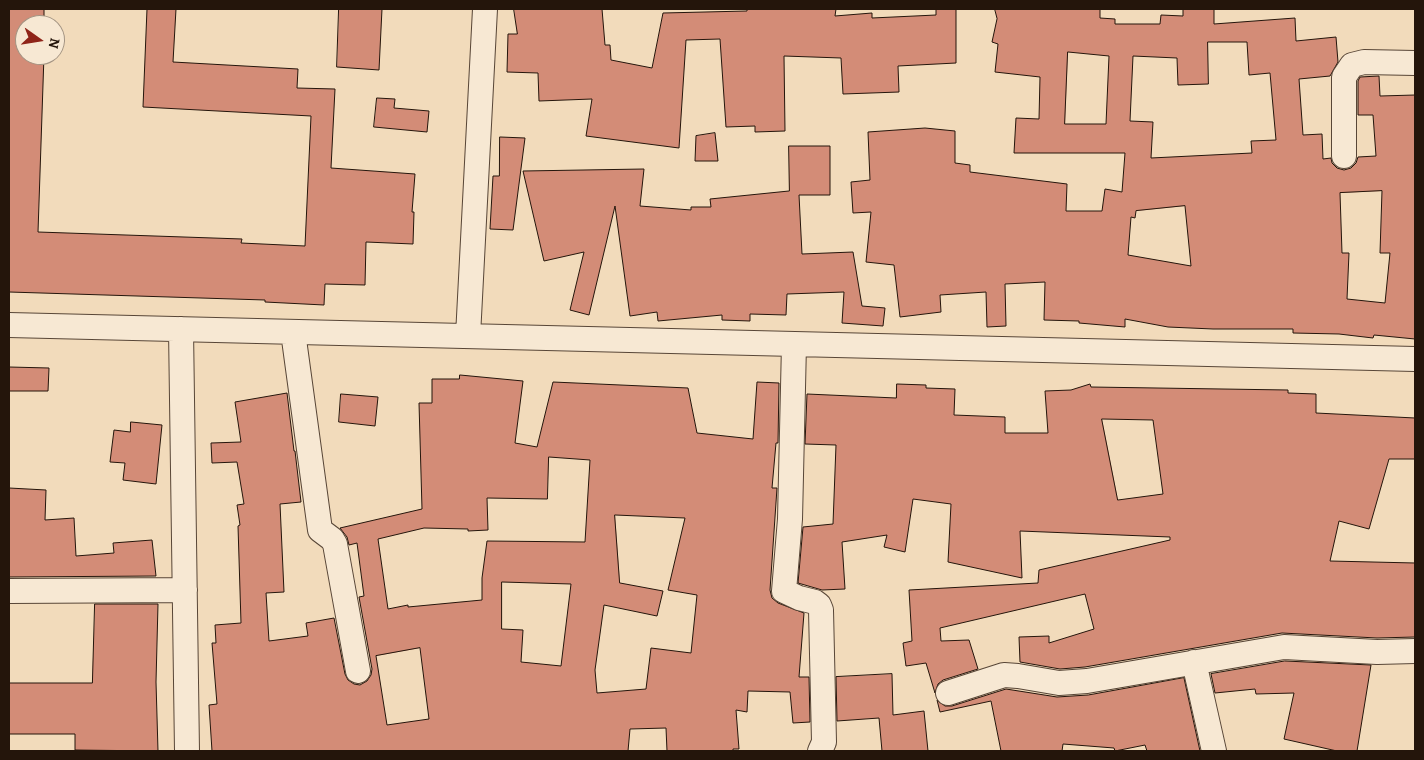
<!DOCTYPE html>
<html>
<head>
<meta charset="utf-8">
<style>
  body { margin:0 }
  #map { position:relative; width:1424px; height:760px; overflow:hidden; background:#f2dbbb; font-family:Alegreya,serif }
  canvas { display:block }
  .frame { position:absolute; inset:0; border:10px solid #24150b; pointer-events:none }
  .north { position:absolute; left:15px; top:15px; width:50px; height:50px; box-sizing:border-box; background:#f7e8d3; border:1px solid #a39483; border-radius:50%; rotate:103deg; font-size:14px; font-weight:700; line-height:20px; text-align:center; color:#24150b }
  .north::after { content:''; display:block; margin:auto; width:18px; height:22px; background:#8f2418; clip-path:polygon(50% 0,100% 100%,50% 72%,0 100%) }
</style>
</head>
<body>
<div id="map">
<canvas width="1424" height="760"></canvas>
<div class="frame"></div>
<div class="north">N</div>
</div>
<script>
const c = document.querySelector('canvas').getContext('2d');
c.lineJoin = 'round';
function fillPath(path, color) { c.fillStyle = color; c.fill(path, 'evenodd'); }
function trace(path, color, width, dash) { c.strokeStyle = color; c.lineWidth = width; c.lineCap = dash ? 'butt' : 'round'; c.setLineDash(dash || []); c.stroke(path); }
const building = new Path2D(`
  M9,9H44V25H25V55H44L38,232L242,239L241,243L305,246L311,116L143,107L147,9H176L173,62L298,69L297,88L335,89L331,168L415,174L412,212H414L413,244L366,242L365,285L325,284L324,305L265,302V300L9,292Z
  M339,9H382L379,70L337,67Z
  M514,9H602L605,45H610L611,60L652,68L663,13L747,11V9H836L835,16L872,13V18L936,15V9H956V63L898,66L899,92L843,94L841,58L784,56L785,131L755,132V126L726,127L720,39L686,40L679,148L586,136L592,99L539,101L538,73L507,72L508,34H517Z
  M995,9H1100V18L1115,19V24H1160L1161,15L1183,16V9H1214V24L1295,18L1296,41L1336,37L1338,62L1330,76L1299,79L1303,135L1322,134L1323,159L1331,158L1332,163L1337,168L1344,170L1351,168L1356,163L1358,157L1376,156L1373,115H1358V81L1360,77L1379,76L1380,96L1415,95V339L1374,335L1373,338L1339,334L1293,333V329H1213L1168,327L1125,319V327L1079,323V321L1044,320L1045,282L1005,284L1006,326L987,327L986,292L940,295L941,312L900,317L894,265L866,262L871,212L853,213L851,182L870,180L868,132L925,128L955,131V163L970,165V172L1067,184L1066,211H1102L1105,189L1122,192L1125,153H1014L1016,118L1039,119L1040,77L995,72L998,44L992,42L997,19ZM1208,42H1247L1249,75L1270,73L1276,140L1251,141L1252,153L1151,158L1153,122L1130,121L1133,56L1177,58L1178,85L1208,84ZM1068,52L1109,56L1106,124H1065ZM1382,191L1380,253H1390L1385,303L1347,299L1349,253H1342L1340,193ZM1185,206L1191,266L1128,255L1131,217L1135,218L1136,211Z
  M377,98L395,99L394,108L429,111L427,132L374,127Z
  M715,133L718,161H695L696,136Z
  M500,137L525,138L513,230L490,229L493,176H499Z
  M789,146H830V195H799L802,254L853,252L862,306L885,308L883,326L842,323L844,292L787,294L786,315L750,314V321L722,320V315L658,321L657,312L630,316L615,206L589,315L570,310L584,252L544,261L523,171L644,169L640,206L691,210V207H711L710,199L789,191Z
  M9,367L49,368L48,391H9Z
  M460,375L523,381L515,443L537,447L553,382L688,388L697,433L753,439L757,382L779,383L778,443H776L772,488H777L770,590L772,598L778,603L804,613L799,677H809L810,722L793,723L790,692L748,691L747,712L736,710L739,749H733V751H667L666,728L630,729L628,751H212L209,705L217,704L212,643H216L215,625L241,623L238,526L240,525L237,505L244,504L237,462L212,463L211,443L241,442L235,402L287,393L294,451H295L301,502L280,504L284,592L266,593L269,641L308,636L306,623L334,618L345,674L348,680L354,684L360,685L367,681L371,675L372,669L359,597L364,596L357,543L349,545L347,537L340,528L422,509L419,403H432V379H459ZM549,457L590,460L585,542L487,541L482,578V600L408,607V605L388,609L378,539L424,528L468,529V531L488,530L487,498L547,499ZM615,515L685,518L668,590L697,595L691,653L651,648L646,689L597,693L595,670L604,605L657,616L663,591L620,583ZM502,582L571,584L561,666L521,662L523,630L502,629ZM420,648L429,719L387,725L376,656Z
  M897,384L926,385V388L955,389L954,415L1005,417V433H1048L1045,391L1071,390L1090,384L1091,387L1288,390V393L1316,394V413L1415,418V459H1389L1369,529L1339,521L1330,561L1415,563V637L1377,638L1282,633L1085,667L1060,669L1020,662L1019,637L1049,636V643L1094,629L1085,594L940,628L941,641L969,640L978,669L943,680L938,684L935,693L926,663L906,666L903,643L912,641L909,590L1038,583L1039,570L1170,540V537L1020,531L1022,578L948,562L951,504L913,499L905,552L884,547L887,535L842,542L845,589L822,590L798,583L803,527L833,524L836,445L805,444L807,394L896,398ZM1102,419L1153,420L1163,494L1118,500Z
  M341,394L378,397L375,426L339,422Z
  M131,422L162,425L156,484L123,480L125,463L110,462L114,430L130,432Z
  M9,488L46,490L45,520L74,518L76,556L114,553L113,543L152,540L156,576L9,577Z
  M95,604H158L156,682L158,751L75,750V734H9V683H92Z
  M1285,661L1371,665L1357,751H1337L1284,739L1294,693L1256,694L1255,689L1215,693L1211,674Z
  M892,674L893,715L924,711L928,751H882L879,718L837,721L836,677Z
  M1184,678L1200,751H1147L1145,745L1115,751L1114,748L1063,744L1062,751H1001L991,701L940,712L937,700L945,706H952L1006,689L1057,697L1088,695Z`);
const street = new Path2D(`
  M1344,156V77L1352,65L1364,62L1415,63
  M9,325L1415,359
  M181,329L187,751
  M293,332L320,530L332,539L335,544L358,671
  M468,336L485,9
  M794,344L790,519L784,591L799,598L815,602L819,605L821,610L824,742L820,751
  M9,591L185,590
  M1194,662L1214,751
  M948,693L1004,675L1018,676L1059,683L1087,681L1284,647L1377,652L1415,651`);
fillPath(building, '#d38c77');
trace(building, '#24150b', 1);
trace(street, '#584637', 26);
trace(street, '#f7e8d3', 24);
</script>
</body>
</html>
